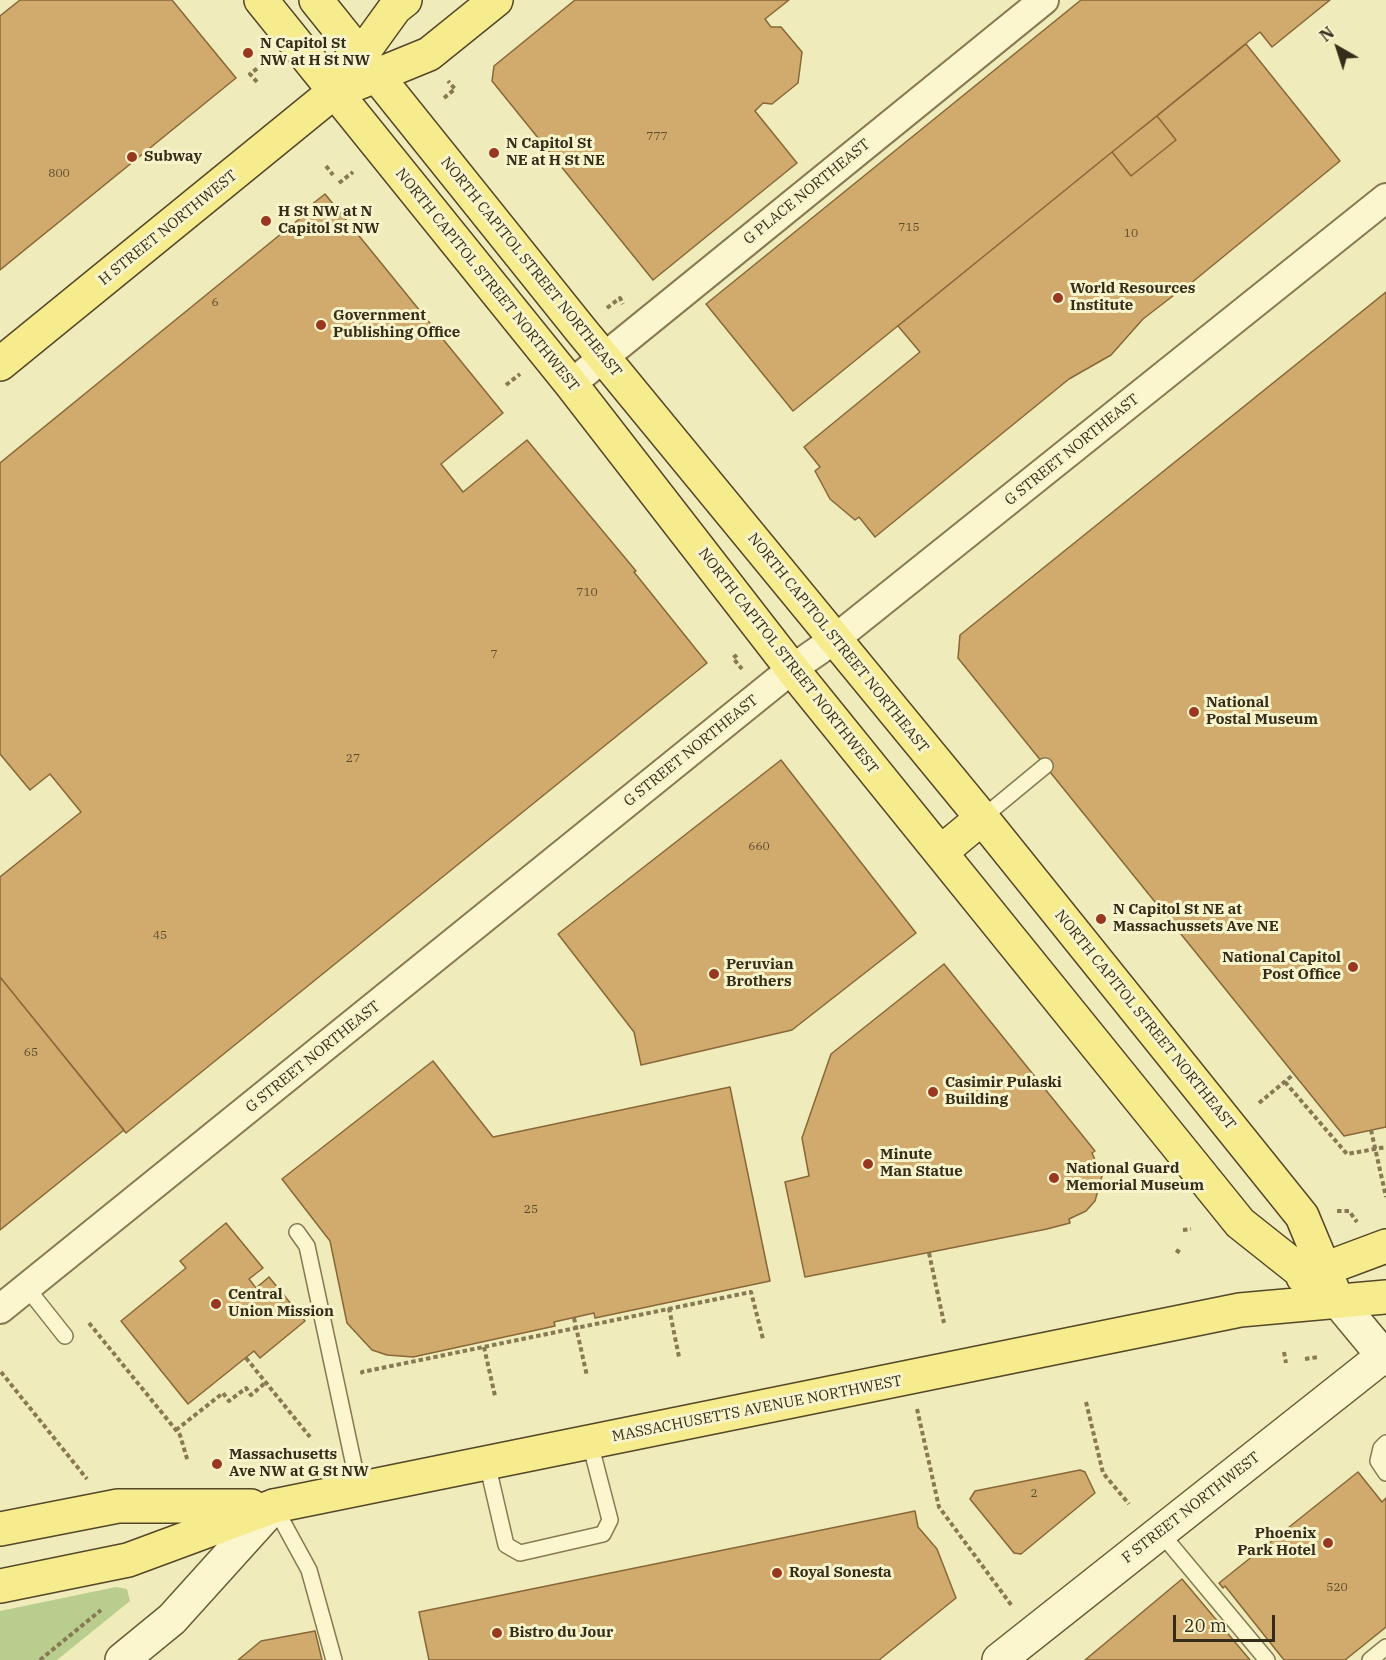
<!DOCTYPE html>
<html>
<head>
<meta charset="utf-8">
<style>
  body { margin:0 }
  #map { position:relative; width:1386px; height:1660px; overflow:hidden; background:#f0ebba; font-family:"IBM Plex Serif",serif }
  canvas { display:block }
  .north { position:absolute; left:1308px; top:18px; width:60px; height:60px; -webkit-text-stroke:4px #f7f3ca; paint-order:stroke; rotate:321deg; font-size:16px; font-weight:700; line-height:24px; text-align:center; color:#352c1a }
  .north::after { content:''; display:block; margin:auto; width:21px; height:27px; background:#352c1a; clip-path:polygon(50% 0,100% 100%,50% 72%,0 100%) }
  .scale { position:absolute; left:1173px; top:1615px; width:102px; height:27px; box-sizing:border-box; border:3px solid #352c1a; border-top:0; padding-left:8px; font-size:18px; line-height:21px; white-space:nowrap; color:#352c1a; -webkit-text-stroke:4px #f7f3ca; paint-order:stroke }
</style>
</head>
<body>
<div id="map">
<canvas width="1386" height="1660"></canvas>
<div class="north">N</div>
<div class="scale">20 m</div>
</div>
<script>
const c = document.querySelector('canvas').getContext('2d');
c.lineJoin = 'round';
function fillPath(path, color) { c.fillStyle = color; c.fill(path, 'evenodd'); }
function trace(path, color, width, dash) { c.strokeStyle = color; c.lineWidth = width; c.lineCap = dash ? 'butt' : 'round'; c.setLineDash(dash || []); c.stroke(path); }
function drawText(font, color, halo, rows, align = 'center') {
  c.font = font + ' "IBM Plex Serif",serif'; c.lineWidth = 6; c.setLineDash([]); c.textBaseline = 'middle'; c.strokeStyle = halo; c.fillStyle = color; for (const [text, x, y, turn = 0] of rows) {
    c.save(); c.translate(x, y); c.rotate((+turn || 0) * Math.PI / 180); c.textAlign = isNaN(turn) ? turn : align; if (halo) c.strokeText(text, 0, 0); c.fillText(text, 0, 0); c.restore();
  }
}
const green = new Path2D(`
  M116,1587L127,1589L130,1601L57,1660H0V1611Z`);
const building = new Path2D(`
  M20,0H172L236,78L0,270V16Z
  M575,0H789L765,19L771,27H781L802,52L798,83L772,104L763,103L755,111L797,163L653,280L492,81L494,66Z
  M1081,0H1330L1272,47L1260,32L793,411L706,304Z
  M1246,44L1340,161L1179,293L1178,292L1143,319L1111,355L1069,379L875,537L859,517L855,520L830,499L815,471L820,467L804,447L920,352L898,326L1112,152L1131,176L1176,140L1157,116Z
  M1157,116L1176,140L1131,176L1112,152Z
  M325,194L503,413L441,464L463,492L527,440L636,571L634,572L707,663L126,1133L0,977V877L81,812L50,774L30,790L0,754V463L314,207L311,205Z
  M1386,292V1127L1344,1136L958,658L960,635Z
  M781,760L916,933L792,1030L641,1065L634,1032L558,934Z
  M944,964L1095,1151L1092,1153L1102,1176L1095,1201L1086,1211L1069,1219L1070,1223L1047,1229L805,1277L785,1182L809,1176L802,1138L831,1054Z
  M0,977L124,1130L0,1230Z
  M433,1061L493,1137L730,1087L770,1281L595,1318L594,1313L554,1322L555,1326L413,1357L387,1355L372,1350L347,1323L330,1241L282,1179Z
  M226,1223L263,1268L249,1279L256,1288L269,1277L305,1321L260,1358L254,1351L188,1404L121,1321L186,1268L180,1261Z
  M1080,1470L1085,1472L1095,1493L1021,1554L1014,1553L970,1499L975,1491Z
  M1358,1472L1382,1502L1386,1498V1627L1345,1660H1284L1225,1586L1223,1588L1219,1583Z
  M915,1511L918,1527L937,1549L956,1598L879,1660H429L419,1612Z
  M1182,1579L1250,1660H1085Z
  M315,1631L322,1660H238L261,1641Z`);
const path = new Path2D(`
  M257,82L250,74L259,67
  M444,98L455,89L448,81
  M326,166L333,175
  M339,183L353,172
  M607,308L620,298L623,304
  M506,385L520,374
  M737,655L733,658L742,669
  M1285,1082L1347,1154L1386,1147
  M1259,1103L1294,1074
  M1371,1130L1386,1197
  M1337,1211H1349L1357,1222
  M1183,1230L1191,1229
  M1176,1250L1182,1254
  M929,1253L944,1323
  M669,1308L679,1357
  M574,1318L587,1376
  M89,1323L180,1435L188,1462
  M484,1347L495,1396
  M1284,1352L1286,1363
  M246,1358L310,1437
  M1305,1359L1318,1357
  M1,1372L87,1479
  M363,1374L362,1372L751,1292L763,1339
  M1086,1402L1103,1473L1129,1504
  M917,1409L939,1507L1012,1606
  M176,1430L223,1393L229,1401L246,1388L251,1395L265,1383
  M40,1660L101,1610`);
const lane = new Path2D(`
  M982,818L1045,766
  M297,1232L307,1246L359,1489
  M27,1288L65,1336
  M1386,1443L1381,1448L1378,1461L1386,1473
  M487,1463L506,1545L520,1553L603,1534L610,1520L590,1443
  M274,1506L309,1570L334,1660
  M1160,1532L1267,1660
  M1370,1660L1386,1647`);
const street = new Path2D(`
  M571,384L1044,0
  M0,1309L792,669L835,639L1386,198`);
const secondary = new Path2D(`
  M1337,1300L1386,1359
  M122,1660L172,1619L274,1506
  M999,1660L1383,1356`);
const primary = new Path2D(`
  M261,0L571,384L792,669L1240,1223L1337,1300
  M316,0L580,329L982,818L1302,1216L1337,1300
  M358,83L429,54L496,0
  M0,364L335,91L395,8L405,0
  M941,852L982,818
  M1303,1277L1386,1246
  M0,1529L118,1506H251
  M0,1586L128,1560L274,1506L1240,1310L1386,1297`);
const markers = [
  [248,53,6,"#993820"],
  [494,153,6,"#993820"],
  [132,157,6,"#993820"],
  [266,221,6,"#993820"],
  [1058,298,6,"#993820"],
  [321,325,6,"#993820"],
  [1194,712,6,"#993820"],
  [1101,919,6,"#993820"],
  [1353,967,6,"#993820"],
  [714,974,6,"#993820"],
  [933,1092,6,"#993820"],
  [868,1164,6,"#993820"],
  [1054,1178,6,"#993820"],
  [216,1304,6,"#993820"],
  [217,1464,6,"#993820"],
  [1328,1543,6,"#993820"],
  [777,1573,6,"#993820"],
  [497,1633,6,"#993820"]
];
const numberNames = [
  ["777",657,137],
  ["800",59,174],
  ["715",909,228],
  ["10",1131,234],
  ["6",215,303],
  ["710",587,593],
  ["7",494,655],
  ["27",353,759],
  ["660",759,847],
  ["45",160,936],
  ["65",31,1053],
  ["25",531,1210],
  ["2",1034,1494],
  ["520",1337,1588]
];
const poiNames = [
  ["N Capitol St",260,44],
  ["NW at H St NW",260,61],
  ["N Capitol St",506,144],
  ["NE at H St NE",506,161],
  ["Subway",144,157],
  ["H St NW at N",278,212],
  ["Capitol St NW",278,229],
  ["World Resources",1070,289],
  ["Institute",1070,306],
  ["Government",333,316],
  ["Publishing Office",333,333],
  ["National",1206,703],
  ["Postal Museum",1206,720],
  ["N Capitol St NE at",1113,910],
  ["Massachussets Ave NE",1113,927],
  ["National Capitol",1341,958,"right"],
  ["Post Office",1341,975,"right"],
  ["Peruvian",726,965],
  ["Brothers",726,982],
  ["Casimir Pulaski",945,1083],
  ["Building",945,1100],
  ["Minute",880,1155],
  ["Man Statue",880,1172],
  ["National Guard",1066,1169],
  ["Memorial Museum",1066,1186],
  ["Central",228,1295],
  ["Union Mission",228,1312],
  ["Massachusetts",229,1455],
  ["Ave NW at G St NW",229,1472],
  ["Phoenix",1316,1534,"right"],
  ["Park Hotel",1316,1551,"right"],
  ["Royal Sonesta",789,1573],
  ["Bistro du Jour",509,1633]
];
const streetNames = [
  ["G PLACE NORTHEAST",807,192,-39],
  ["H STREET NORTHWEST",168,228,-39],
  ["NORTH CAPITOL STREET NORTHEAST",531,267,51],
  ["NORTH CAPITOL STREET NORTHWEST",487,280,51],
  ["G STREET NORTHEAST",1072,450,-39],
  ["NORTH CAPITOL STREET NORTHEAST",838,643,51],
  ["NORTH CAPITOL STREET NORTHWEST",788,661,52],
  ["G STREET NORTHEAST",691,751,-39],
  ["NORTH CAPITOL STREET NORTHEAST",1145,1020,51],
  ["G STREET NORTHEAST",313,1057,-39],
  ["MASSACHUSETTS AVENUE NORTHWEST",757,1409,-11],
  ["F STREET NORTHWEST",1191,1508,-38]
];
fillPath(green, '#b9ce8e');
fillPath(building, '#d1ab6d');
trace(building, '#886838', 1.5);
trace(lane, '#877953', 18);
trace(street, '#877953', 32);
trace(secondary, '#695a37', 36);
trace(primary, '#544629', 36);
trace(path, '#877953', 4, [4.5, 3]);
trace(lane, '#fbf6cd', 15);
trace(street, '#fbf6cd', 28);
trace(secondary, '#fbf6cd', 33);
trace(primary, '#f7ec8d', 33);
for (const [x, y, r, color] of markers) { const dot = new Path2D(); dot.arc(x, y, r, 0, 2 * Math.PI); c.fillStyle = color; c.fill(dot); trace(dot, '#f7f3ca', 2); }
drawText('12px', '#5c4c2f', null, numberNames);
drawText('bold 15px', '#352c1a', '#f7f3ca', poiNames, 'left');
drawText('15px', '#352c1a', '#f7f3ca', streetNames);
</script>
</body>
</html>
